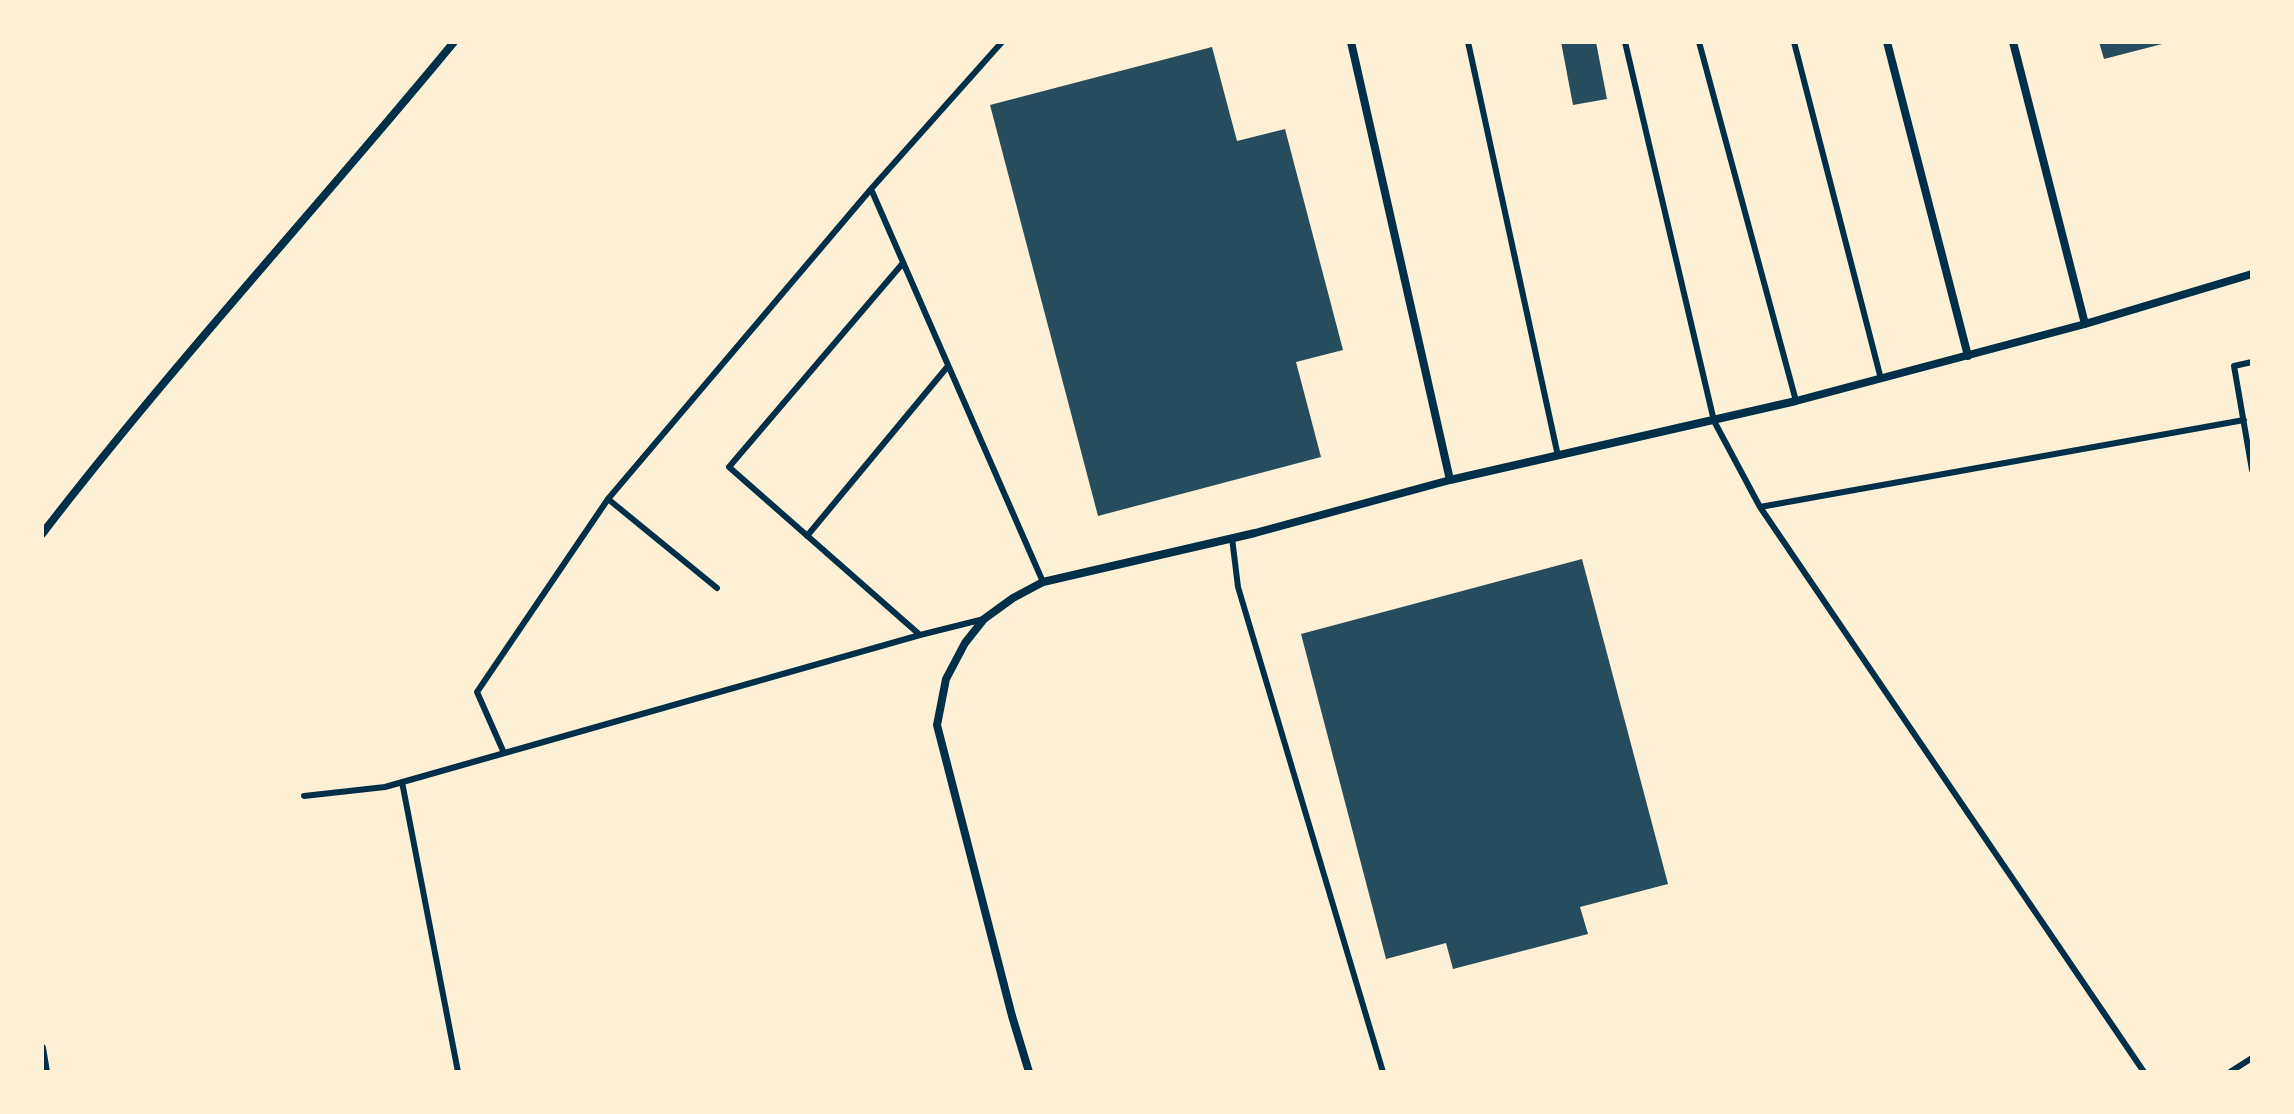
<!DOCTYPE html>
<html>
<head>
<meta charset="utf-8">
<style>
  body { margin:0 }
  #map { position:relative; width:2294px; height:1114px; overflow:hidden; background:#fdf0d5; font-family:Quicksand,sans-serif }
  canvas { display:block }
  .frame { position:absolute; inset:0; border:44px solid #fdf0d5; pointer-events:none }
</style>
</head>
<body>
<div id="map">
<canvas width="2294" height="1114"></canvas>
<div class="frame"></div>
</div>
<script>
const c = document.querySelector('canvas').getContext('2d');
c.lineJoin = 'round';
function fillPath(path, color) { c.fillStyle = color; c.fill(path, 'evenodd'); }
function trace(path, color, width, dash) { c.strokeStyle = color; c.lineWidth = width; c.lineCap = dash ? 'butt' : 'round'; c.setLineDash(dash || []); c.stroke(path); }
const building = new Path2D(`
  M1561,42H1596L1607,99L1573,105Z
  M2099,42H2166V43L2104,59Z
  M1212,47L1237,141L1285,129L1343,350L1296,362L1321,457L1098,516L990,105Z
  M1582,559L1668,884L1580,907L1588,934L1453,969L1446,943L1386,959L1301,634Z`);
const service = new Path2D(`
  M1002,42L871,189L1043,582
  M1468,42L1558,456
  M1625,42L1714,421L1760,507L2144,1072
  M1699,42L1796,401
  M1794,42L1881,379
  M903,263L729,467L920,635
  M2252,362L2234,366L2252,470
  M1760,507L2244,420
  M807,536L948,366
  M1232,538L1238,587L1383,1072
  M717,588L608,499L871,189
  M504,753L477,692L608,499
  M402,782L458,1072
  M304,796L385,787L920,635L984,619
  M2230,1072L2252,1058`);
const minor = new Path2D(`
  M1351,42L1450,480
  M1887,42L1968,356
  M2013,42L2085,324
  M42,534C172,365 318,207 454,42
  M42,1048L46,1072
  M1029,1072L1012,1016L937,725L946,679L965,643L984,619L1013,598L1043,582L1255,533L1450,480L1796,401L2085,324L2252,274`);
fillPath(building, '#264d5e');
trace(service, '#003049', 6);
trace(minor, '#003049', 8);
</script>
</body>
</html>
